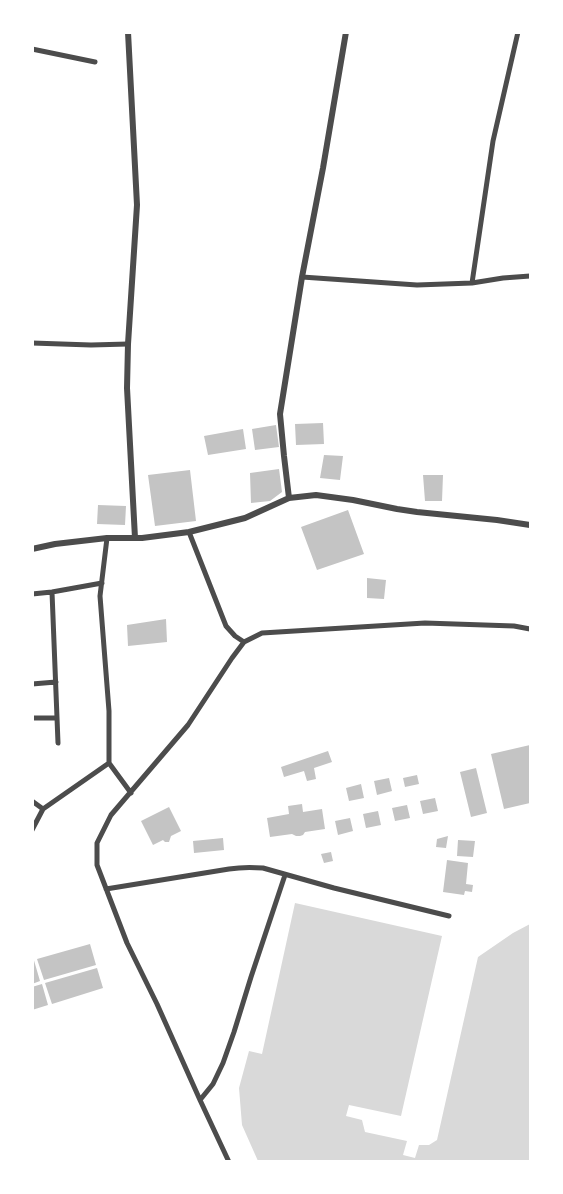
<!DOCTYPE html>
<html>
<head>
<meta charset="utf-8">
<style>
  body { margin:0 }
  #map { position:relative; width:563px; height:1194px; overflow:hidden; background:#fff; font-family:Lato,sans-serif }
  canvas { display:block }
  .frame { position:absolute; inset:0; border:34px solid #fff; pointer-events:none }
</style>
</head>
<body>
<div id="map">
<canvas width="563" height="1194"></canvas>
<div class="frame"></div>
</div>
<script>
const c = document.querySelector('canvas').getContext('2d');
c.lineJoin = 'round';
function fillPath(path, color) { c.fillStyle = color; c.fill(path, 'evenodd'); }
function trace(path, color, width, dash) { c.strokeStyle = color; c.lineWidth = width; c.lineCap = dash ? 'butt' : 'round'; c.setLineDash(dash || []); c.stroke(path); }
const water = new Path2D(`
  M295,903L442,936L401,1116L349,1105L346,1116L362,1120L365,1132L407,1141L403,1155L415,1158L419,1145H429L437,1140L478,957L513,933L530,924V1161H258L242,1125L239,1088L249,1051L262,1054Z`);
const building = new Path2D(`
  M323,423L324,444L296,445L295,424Z
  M276,425L279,447L255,450L252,429Z
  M243,429L246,449L208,455L204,436Z
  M324,455L343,456L340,480L320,478Z
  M279,469L282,492L270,501L251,503L250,473Z
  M190,470L196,521L155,526L148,475Z
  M423,475H443L442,501H425Z
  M98,505L126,506L125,525L97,524Z
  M348,510L364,554L317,570L301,527Z
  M367,578L386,580L384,599L367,598Z
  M166,619L167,642L128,646L127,625Z
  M530,745V803L504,809L491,754Z
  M328,751L332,762L314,768L316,779L307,781L304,771L284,777L281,767Z
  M476,768L487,813L471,817L460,772Z
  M417,775L419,784L405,787L403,778Z
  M389,778L392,791L377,795L374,781Z
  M361,784L364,798L349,801L346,788Z
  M435,798L438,811L423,814L420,801Z
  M302,804L303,812L322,809L325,829L305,832L303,835L300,836H296L292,834L270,837L267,818L289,814L288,806Z
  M407,805L410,818L395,821L392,808Z
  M169,807L181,831L171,836L169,842H165L163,840L153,845L141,821Z
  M378,811L381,825L366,828L363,814Z
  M350,818L353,831L338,835L335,821Z
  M448,836L446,848L436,847L437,839Z
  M223,838L224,850L194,853L193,841Z
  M458,840L475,841L473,857L457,856Z
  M331,852L333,861L324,863L321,854Z
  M447,860L468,863L466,884L473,885L472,892L465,891L464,895L443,892Z
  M90,944L96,965L44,980L37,959Z
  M33,957L40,981L32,984V958Z
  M97,968L103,988L52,1004L45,983Z
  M42,984L48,1005L32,1010V987Z`);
const minor = new Path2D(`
  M32,49L95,62
  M302,277L417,285L472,283L503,278L530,276
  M472,283L493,141L518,32
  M32,343L91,345L128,344
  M189,532L226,626L235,636L244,642
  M107,538L100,596L109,711V763L131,793
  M52,592L58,743
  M32,594L52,592L102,583
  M32,684L56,682
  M32,718H57
  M32,801L43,809
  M32,830L43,809L109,763
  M106,889L229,869C241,867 251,867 263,868L334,888L449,916
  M200,1100L213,1084L223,1063L234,1032L251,977L285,875
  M229,1162L200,1100L157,1004L127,943L97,865V843L111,815L188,725L232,658L244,642L262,633L425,623L514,626L530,629`);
const tertiary = new Path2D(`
  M128,32L137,205L128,344L127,388L135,538
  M289,498L284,456L280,414L302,277L323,168L346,32
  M32,549L55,544L107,538H142L189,532L245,518L289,498L316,495L353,500L397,509L417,512L497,520L530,525`);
fillPath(water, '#d9d9d9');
fillPath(building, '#c4c4c4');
trace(minor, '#4c4c4c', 5);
trace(tertiary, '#4c4c4c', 6);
</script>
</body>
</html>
